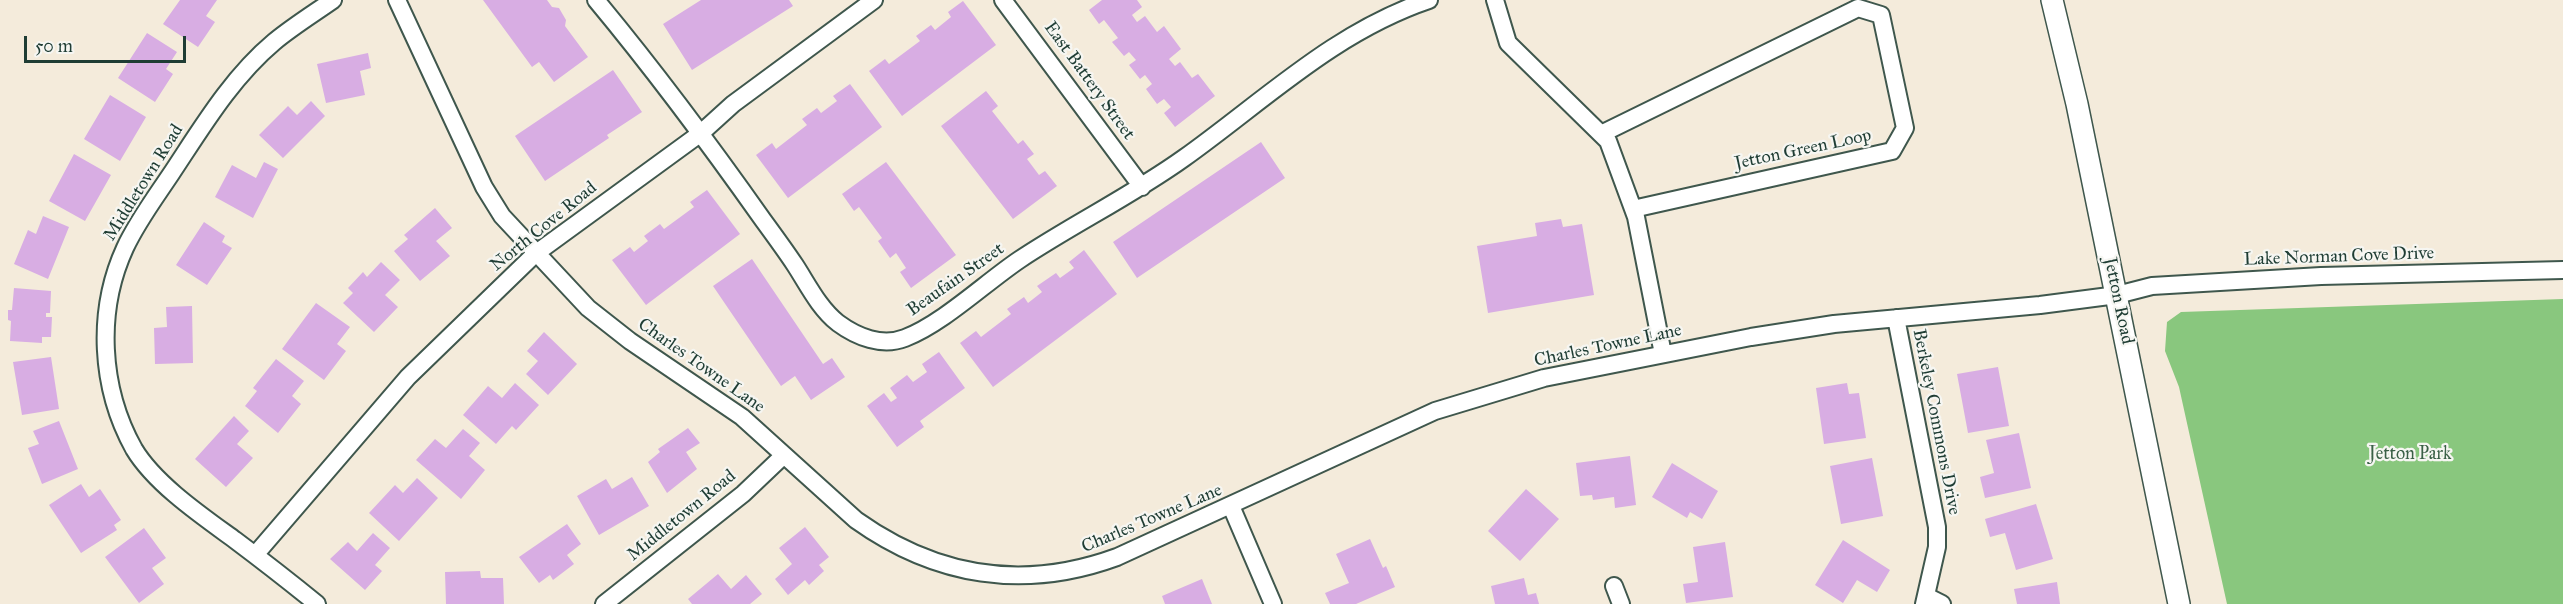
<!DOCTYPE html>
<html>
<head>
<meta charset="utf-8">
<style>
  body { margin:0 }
  #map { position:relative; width:2563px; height:604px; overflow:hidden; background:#f4ebdb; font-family:"IM FELL Great Primer",serif }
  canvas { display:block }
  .scale { position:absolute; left:24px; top:36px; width:162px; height:27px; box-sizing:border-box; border:3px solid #1f3d34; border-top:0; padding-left:8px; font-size:18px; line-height:21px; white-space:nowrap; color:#1f3d34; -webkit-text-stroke:4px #f6f6f2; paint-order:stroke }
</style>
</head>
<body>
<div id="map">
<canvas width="2563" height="604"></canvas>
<div class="scale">50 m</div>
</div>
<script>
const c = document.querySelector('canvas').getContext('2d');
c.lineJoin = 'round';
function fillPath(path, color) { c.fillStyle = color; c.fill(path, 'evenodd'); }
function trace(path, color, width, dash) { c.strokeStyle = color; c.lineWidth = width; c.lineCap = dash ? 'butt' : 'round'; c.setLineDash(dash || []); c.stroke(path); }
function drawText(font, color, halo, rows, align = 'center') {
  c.font = font + ' "IM FELL Great Primer",serif'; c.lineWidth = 4.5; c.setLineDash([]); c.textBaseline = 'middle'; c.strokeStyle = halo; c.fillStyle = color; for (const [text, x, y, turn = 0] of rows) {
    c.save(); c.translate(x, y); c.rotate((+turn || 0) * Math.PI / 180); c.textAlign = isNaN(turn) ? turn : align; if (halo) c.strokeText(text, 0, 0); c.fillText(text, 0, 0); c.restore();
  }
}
const green = new Path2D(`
  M2563,299V604H2227L2179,387L2165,351L2167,322L2181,312Z`);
const building = new Path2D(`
  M180,0H217L206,16L215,22L198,47L163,24Z
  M483,0H547L552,7L559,8L566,20L565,26L588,57L554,82L539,62L532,67Z
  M701,0H789L793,6L692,70L663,24Z
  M1102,0H1137L1142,7L1132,15L1137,22L1145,16L1157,32L1164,26L1181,49L1169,59L1175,66L1180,62L1192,78L1198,74L1215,96L1175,127L1164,113L1171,107L1164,99L1157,104L1146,89L1152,84L1145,75L1140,79L1129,65L1136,60L1129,52L1124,56L1112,42L1118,38L1104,20L1099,24L1089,10Z
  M963,1L996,45L902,116L869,71L885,59L889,64L920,41L916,36L931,25L935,30L951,17L948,12Z
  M147,33L177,52L166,69L173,74L155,102L118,78Z
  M368,53L371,68L360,71L365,95L326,103L317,64Z
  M613,70L642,112L607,135L609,138L545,181L515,136Z
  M850,84L882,127L788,198L756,155L772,143L776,149L807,125L802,119L817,108L821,113L837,101L833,96Z
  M986,91L998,106L992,111L1018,144L1023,140L1034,154L1027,159L1039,175L1045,171L1057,186L1013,219L941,126Z
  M110,95L146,117L120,161L84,139Z
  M311,101L325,116L283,158L259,135L288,106L297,115Z
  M1261,142L1285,178L1137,278L1113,242Z
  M74,154L111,175L85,221L49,201Z
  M264,162L278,169L253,218L215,197L232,165L256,178Z
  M886,162L956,255L911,288L900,272L906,268L896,253L890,258L878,241L882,238L859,207L854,211L842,194Z
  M707,190L740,234L646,305L612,260L630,247L634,252L648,241L644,236L660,224L664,229L694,207L690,202Z
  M435,208L452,228L436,241L450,256L420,281L394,251L408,239L404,235Z
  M43,216L69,227L48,279L14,264L28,230L36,234Z
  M1561,219L1563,227L1582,224L1594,295L1488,313L1477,246L1537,236L1535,223Z
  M204,222L225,236L222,242L232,248L207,285L176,265Z
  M1084,250L1117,294L993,387L960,343L976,331L981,337L1011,314L1007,309L1024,297L1028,303L1042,292L1037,286L1056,273L1060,278L1074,268L1069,262Z
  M752,259L823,364L832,358L845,377L811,400L795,376L781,386L713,286Z
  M381,262L400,280L385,295L398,307L374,332L343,303L353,293L348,288L363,272L367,277Z
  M14,288L51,291L50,313H46V317H52L51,337H42V343L10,341L11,321L8,320V310H12Z
  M316,303L350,327L337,344L346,351L324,380L282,349Z
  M192,306L193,363L155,364L154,328L167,327L166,307Z
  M544,332L577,364L548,395L526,374L538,361L527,351Z
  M939,352L965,388L920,421L924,427L897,447L867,406L884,393L891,402L897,398L890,388L907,375L913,382L927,372L922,364Z
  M51,357L59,409L22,415L13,362Z
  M276,359L304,381L292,396L301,404L278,433L245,406L257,391L253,388Z
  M1998,367L2009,426L1968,433L1957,374Z
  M515,383L539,405L516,430L512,426L496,444L463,415L488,386L502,398Z
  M1847,383L1849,394L1859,393L1866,438L1824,444L1816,388Z
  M234,416L249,431L237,444L253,458L226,487L195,459Z
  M59,421L78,469L42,484L28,448L39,444L33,431Z
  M688,428L700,443L686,452L697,469L667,493L648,462L660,452L658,449Z
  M463,429L480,443L469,456L485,470L461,499L416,460L435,439L446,448Z
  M2019,433L2031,488L1985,498L1980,477L1994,473L1986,440Z
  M1630,456L1636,505L1615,508L1614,497L1593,500L1592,495L1580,496L1576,463Z
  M1872,458L1883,516L1841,524L1830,466Z
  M1672,463L1718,491L1702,519L1690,512L1687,518L1652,497Z
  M632,477L649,506L599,535L577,496L606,479L612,489Z
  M417,478L438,498L399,541L369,513L395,485L403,493Z
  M81,484L89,497L100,489L121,520L114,525L117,530L81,553L49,505Z
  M1526,489L1559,519L1520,561L1488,531Z
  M2036,504L2053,559L2016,570L2005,533L1990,537L1985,519Z
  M567,524L581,544L567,555L574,564L553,580L550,575L539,583L519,557Z
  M805,527L829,557L819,565L824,571L809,585L805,580L788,595L775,579L792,564L779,548Z
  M144,528L166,558L152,568L164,584L139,603L105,557Z
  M373,533L390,548L375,565L382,571L365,590L330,559L348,542L357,551Z
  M1370,539L1383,568L1386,566L1395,587L1356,604H1330L1325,593L1349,583L1336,554Z
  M1843,540L1890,570L1877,592L1857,580L1843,603L1815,585Z
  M1725,542L1733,597L1686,603L1683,584L1698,582L1693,547Z
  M480,571L481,578H503L504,604H446L445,572Z
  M718,574L731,589L746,575L762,594L750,604H692L688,599Z
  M1524,578L1528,595L1536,593L1539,604H1495L1491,586Z
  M1202,579L1212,604H1165L1162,596Z
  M2057,582L2060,604H2017L2014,589Z`);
const minor = new Path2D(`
  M397,0L484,187L502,216L588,308L630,341L742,417L856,520C936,577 1024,591 1117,557L1435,411L1544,378L1751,337L1834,324L2040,305L2117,295L2152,286L2321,276L2563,270
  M596,0C655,71 710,145 763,220C774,235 785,250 795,265C808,285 819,308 838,323C857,337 882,347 905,338C942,324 985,283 1019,260C1073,224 1131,196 1184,158C1264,101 1334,32 1429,0
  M1003,0L1142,187
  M1495,0L1508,43L1608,141L1636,217L1663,354
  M1601,134L1858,8L1881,15L1905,128L1892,151L1633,209
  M1896,318L1937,527V547L1924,604
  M1231,506L1273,604
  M255,555L408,377L535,254L701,133L733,104L874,0
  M1614,586L1621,604
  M1928,597L1942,604
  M317,604C290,582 263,561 235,540C202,516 155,484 134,449C100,388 96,311 125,248C137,222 155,198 171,174C201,129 231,78 274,42C292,27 313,14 333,0
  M604,604L743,494L783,456`);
const tertiary = new Path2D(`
  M2052,0L2077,104L2179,604`);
const streetNames = [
  ["East Battery Street",1089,81,54],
  ["Jetton Green Loop",1803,150,-12],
  ["Middletown Road",144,183,-58],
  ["North Cove Road",544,227,-39],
  ["Lake Norman Cove Drive",2339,257,-2],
  ["Beaufain Street",956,280,-35],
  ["Jetton Road",2118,301,78],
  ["Charles Towne Lane",1608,346,-12],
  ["Charles Towne Lane",701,366,35],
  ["Berkeley Commons Drive",1936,422,79],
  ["Middletown Road",682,516,-39],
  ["Charles Towne Lane",1152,519,-23]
];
const parkNames = [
  ["Jetton Park",2410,455]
];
fillPath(green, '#89c77e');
fillPath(building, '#d8ade3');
trace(minor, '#3f574d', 20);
trace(tertiary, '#3f574d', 24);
trace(minor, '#fff', 16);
trace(tertiary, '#fff', 21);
drawText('18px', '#1f3d34', '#f6f6f2', streetNames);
drawText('18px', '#3a6046', '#f6f6f2', parkNames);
</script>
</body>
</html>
